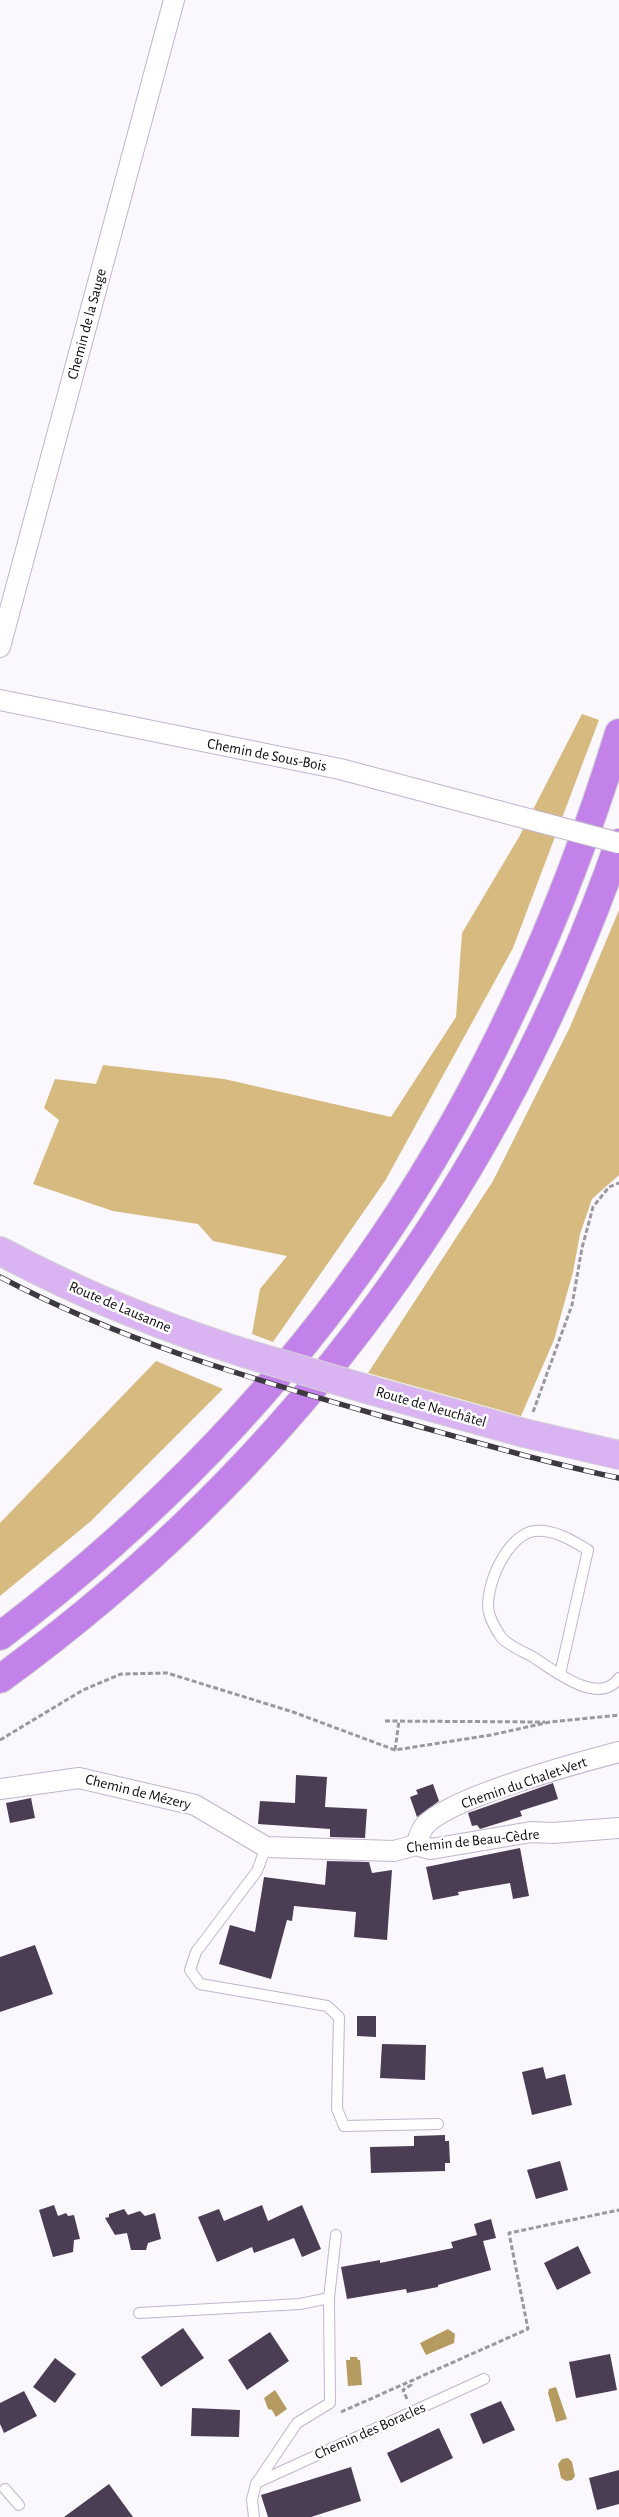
<!DOCTYPE html>
<html>
<head>
<meta charset="utf-8">
<style>
  body { margin:0 }
  canvas { display:block; background:#faf7fd }
</style>
</head>
<body>
<canvas width="619" height="2517"></canvas>
<script>
const c = document.querySelector('canvas').getContext('2d');
c.lineJoin = 'round';
function fillPath(path, color) { c.fillStyle = color; c.fill(path, 'evenodd'); }
function trace(path, color, width, dash) { c.strokeStyle = color; c.lineWidth = width; c.lineCap = dash ? 'butt' : 'round'; c.setLineDash(dash || []); c.stroke(path); }
function drawText(font, color, halo, rows, align = 'center') {
  c.font = font + ' "Alegreya Sans",sans-serif'; c.lineWidth = 5; c.setLineDash([]); c.textBaseline = 'middle'; c.strokeStyle = halo; c.fillStyle = color; for (const [text, x, y, turn = 0] of rows) {
    c.save(); c.translate(x, y); c.rotate((+turn || 0) * Math.PI / 180); c.textAlign = isNaN(turn) ? turn : align; if (halo) c.strokeText(text, 0, 0); c.fillText(text, 0, 0); c.restore();
  }
}
const forest = new Path2D(`
  M582,714L599,720L513,948L385,1181L273,1342L252,1334L260,1289L287,1256L213,1241L198,1224L113,1211L33,1184L59,1120L44,1108L55,1079L96,1084L103,1065L224,1079L391,1117L456,1017L462,933L519,837Z
  M619,910V1175L592,1199L580,1234L573,1272L554,1340L521,1416L368,1373L493,1181L570,1027Z
  M156,1361L223,1389L91,1521L0,1596V1523Z`);
const water = new Path2D(`
  M448,2329L455,2334L454,2343L426,2355L420,2343Z
  M350,2357H357L358,2360H360L362,2385L348,2386L346,2360H350Z
  M556,2387L567,2419L556,2422L548,2393L549,2389Z
  M275,2390L287,2409L276,2417L272,2410L268,2409L264,2398Z
  M568,2458L572,2462L575,2476L572,2480L566,2481L561,2478L558,2464L562,2459Z`);
const building = new Path2D(`
  M296,1775L327,1777L325,1807L367,1809L365,1838L330,1837V1829L258,1824L260,1801L295,1803Z
  M553,1783L558,1799L520,1811L522,1816L480,1829L477,1825L472,1826L468,1813Z
  M433,1784L439,1801L417,1817L410,1797L418,1794L416,1790Z
  M31,1798L35,1818L10,1823L6,1803Z
  M520,1848L529,1896L513,1899L510,1883L458,1892L459,1895L433,1900L426,1867Z
  M327,1861L369,1862L372,1873L392,1870L387,1940L354,1937L356,1912L294,1906L292,1921L287,1920L271,1979L219,1964L230,1925L255,1932L264,1877L325,1885Z
  M35,1945L53,1994L0,2012V1957Z
  M357,2016H376V2037L357,2036Z
  M382,2044L426,2045L425,2080L380,2078Z
  M543,2067L546,2079L565,2074L572,2105L532,2115L522,2072Z
  M445,2135V2141H449L450,2163H445V2171L371,2173L370,2147L414,2146V2136Z
  M560,2161L568,2190L536,2199L527,2170Z
  M54,2205L58,2216L66,2213L68,2216L74,2215L80,2239L74,2240L73,2252L53,2257L39,2210Z
  M262,2205L268,2221L302,2205L321,2249L302,2257L294,2238L254,2253L252,2247L217,2262L198,2217L219,2209L224,2221Z
  M124,2209L128,2215L140,2211L145,2216L155,2213L161,2239L148,2243L146,2250H131L127,2233L115,2235L105,2218L109,2217V2214Z
  M491,2219L496,2238L483,2241L491,2270L438,2285V2287L407,2293L406,2289L347,2299L341,2267L380,2260V2263L453,2248L451,2242L477,2235L474,2224Z
  M578,2246L591,2273L557,2290L544,2263Z
  M183,2328L204,2358L161,2387L141,2357Z
  M270,2332L289,2361L247,2390L228,2360Z
  M610,2354L617,2390L576,2398L569,2362Z
  M55,2358L76,2374L55,2403L33,2387Z
  M24,2391L37,2416L4,2433L0,2424V2403Z
  M501,2401L515,2430L483,2444L470,2414Z
  M192,2408L240,2410L239,2437L191,2436Z
  M439,2428L453,2458L401,2483L387,2453Z
  M351,2467L361,2501L311,2517H268L261,2495Z
  M619,2470V2504L597,2510L589,2478Z
  M109,2484L133,2517H64Z`);
const path = new Path2D(`
  M533,1412L572,1305L582,1248L593,1207L609,1187L619,1183
  M385,1721L545,1722
  M0,1740L83,1690L121,1674L167,1673L293,1712L395,1750L491,1735L550,1722L619,1715
  M395,1750L399,1721
  M407,2399L403,2390L411,2385V2382
  M341,2412L528,2329L509,2233L619,2210`);
const lane = new Path2D(`
  M560,1674L588,1550C573,1541 554,1529 535,1531C508,1533 483,1588 489,1613C491,1620 497,1631 501,1637C507,1645 524,1652 533,1657C553,1670 599,1707 619,1678
  M266,1847L257,1871L196,1952L190,1970L200,1984L327,2006L339,2017L337,2109L344,2126L438,2124
  M139,2313L300,2304L329,2298
  M258,2481L297,2423L330,2403L329,2298L336,2235
  M5,2489L19,2505
  M254,2517L252,2500L256,2483L484,2379`);
const street = new Path2D(`
  M0,647L174,0
  M0,700L340,769L532,820
  M0,1789L79,1778L195,1805L266,1847L394,1851L416,1845L431,1849L531,1832L553,1833L619,1828
  M416,1845C418,1840 420,1832 423,1828C443,1799 581,1762 619,1752`);
const primary = new Path2D(`
  M0,1251C78,1293 159,1326 244,1353
  M363,1388L524,1433L619,1455`);
const highway = new Path2D(`
  M0,1636C314,1399 504,1107 619,733
  M0,1679C294,1465 499,1185 619,843`);
const rail = new Path2D(`
  M0,1277C123,1342 246,1377 378,1415C458,1437 538,1461 619,1478`);
const streetBridge = new Path2D(`
  M532,820L619,843`);
const primaryBridge = new Path2D(`
  M244,1353L363,1388`);
const streetNames = [
  ["Chemin de la Sauge",87,324,-75],
  ["Chemin de Sous-Bois",267,755,11],
  ["Route de Lausanne",120,1307,23],
  ["Route de Neuchâtel",431,1407,16],
  ["Chemin du Chalet-Vert",524,1783,-19],
  ["Chemin de Mézery",138,1792,14],
  ["Chemin de Beau-Cèdre",473,1841,-6],
  ["Chemin des Boracles",370,2431,-24]
];
fillPath(forest, '#d7ba80');
fillPath(water, '#b69b61');
fillPath(building, '#4b3e54');
trace(lane, '#c3b4ce', 12);
trace(street, '#c3b4ce', 22);
trace(primary, '#d4d3d4', 30);
trace(highway, '#d4d3d4', 30);
trace(path, '#9c989f', 3, [5, 2.5]);
trace(lane, '#fff', 10);
trace(street, '#fff', 20);
trace(primary, '#dab4f2', 28);
trace(highway, '#c282ea', 28);
trace(rail, '#3d3841', 5.5);
trace(rail, '#fff', 4, [11]);
trace(streetBridge, '#c3b4ce', 22, []);
trace(primaryBridge, '#d4d3d4', 30, []);
trace(streetBridge, '#fff', 20);
trace(primaryBridge, '#dab4f2', 28);
drawText('15px', '#0e0912', '#fff', streetNames);
</script>
</body>
</html>
